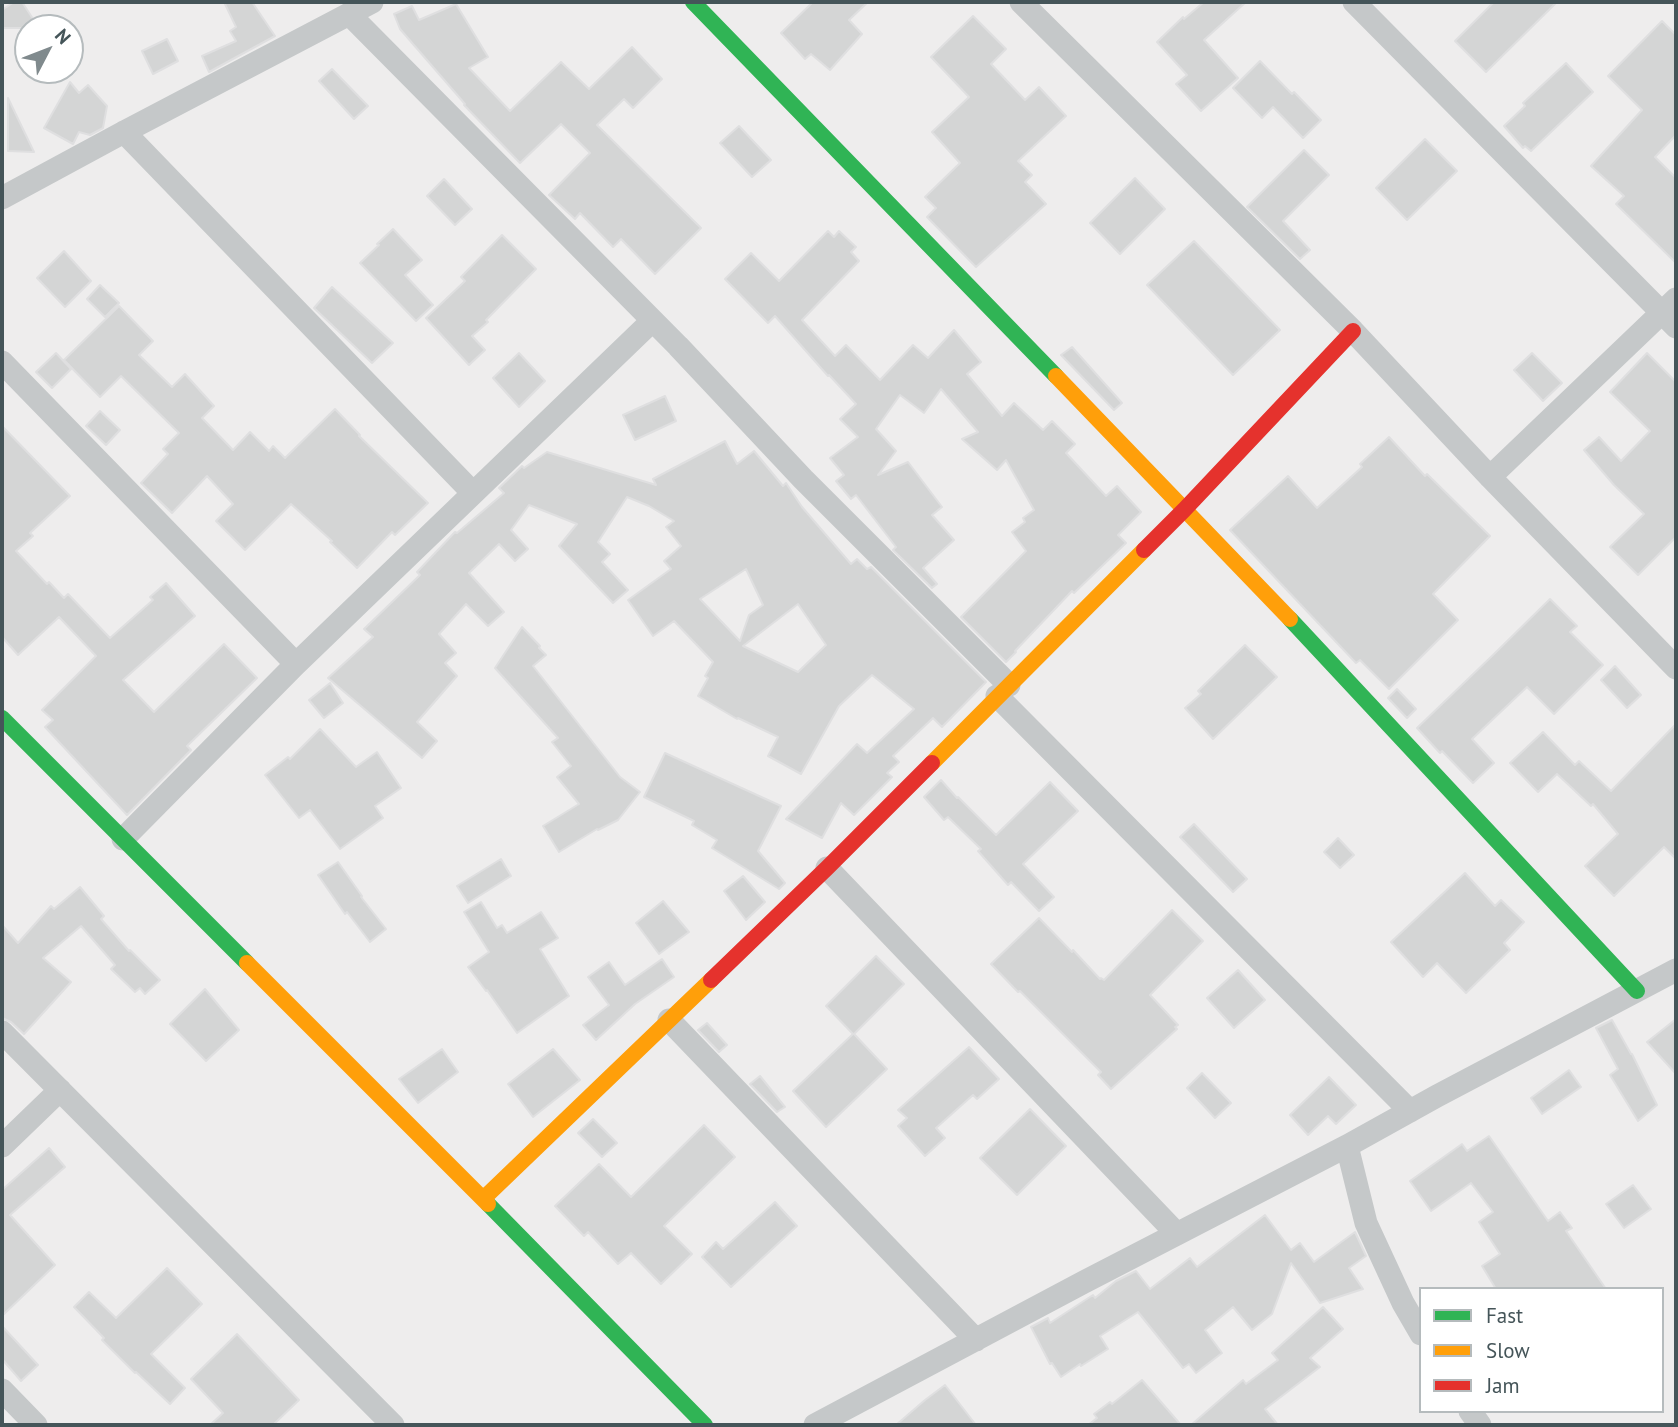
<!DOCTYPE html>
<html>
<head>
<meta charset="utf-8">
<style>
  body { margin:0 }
  #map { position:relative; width:1678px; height:1427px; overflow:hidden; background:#eeeded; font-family:"PT Sans",sans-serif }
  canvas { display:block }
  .frame { position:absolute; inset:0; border:4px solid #455559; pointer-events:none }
  .legend { position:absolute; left:1419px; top:1287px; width:245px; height:126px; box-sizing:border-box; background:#fff; border:2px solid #b5bbbd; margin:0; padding:9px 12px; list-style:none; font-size:21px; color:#455559 }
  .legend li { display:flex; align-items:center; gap:14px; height:35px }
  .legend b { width:35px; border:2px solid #b5bbbd }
  .north { position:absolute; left:14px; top:14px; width:70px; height:70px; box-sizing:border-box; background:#fff; border:2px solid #b5bbbd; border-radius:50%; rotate:48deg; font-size:19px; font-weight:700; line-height:28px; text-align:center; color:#455559 }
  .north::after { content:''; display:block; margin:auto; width:24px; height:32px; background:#808a8d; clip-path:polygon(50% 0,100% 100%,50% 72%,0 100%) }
</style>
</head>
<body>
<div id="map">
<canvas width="1678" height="1427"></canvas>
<div class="frame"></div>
<ul class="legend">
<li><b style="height:9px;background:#30b455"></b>Fast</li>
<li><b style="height:9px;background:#ff9f0a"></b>Slow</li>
<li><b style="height:9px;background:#e5322d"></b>Jam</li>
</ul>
<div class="north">N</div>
</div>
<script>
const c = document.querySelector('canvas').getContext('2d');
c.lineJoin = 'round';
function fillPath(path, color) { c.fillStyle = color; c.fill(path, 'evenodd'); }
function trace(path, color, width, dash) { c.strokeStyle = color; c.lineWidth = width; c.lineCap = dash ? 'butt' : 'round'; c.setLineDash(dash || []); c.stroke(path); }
const building = new Path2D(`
  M14,2H22L39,28H2V10Z
  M224,2H252L275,36L209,72L202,56L236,41L230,31L236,27Z
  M813,2H868L849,20L862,34L830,70L811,54L805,59L781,33Z
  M1204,2H1246L1204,40L1238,78L1201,111L1176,84L1187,75L1157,42L1183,17L1184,19Z
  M1494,2H1557L1486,72L1455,41Z
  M456,4L488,57L469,68L510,111L561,62L589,89L632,47L662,79L633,108L624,99L597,125L701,228L655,274L621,239L613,247L580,213L575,219L549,195L590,153L561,124L520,163L464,105L465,104L400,29L394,14L412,6L419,20Z
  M973,16L1006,49L991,64L1025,100L1039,87L1066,116L1018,161L1032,175L1025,182L1046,204L976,267L927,217L936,208L925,197L960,163L932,132L969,97L931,57Z
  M1662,21L1676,35V135L1655,157L1676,178V263L1616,204L1624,196L1591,166L1642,110L1608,76Z
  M167,39L178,61L153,74L142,51Z
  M1260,61L1292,94L1294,92L1321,120L1303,138L1273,107L1262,118L1233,88Z
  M1566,63L1593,92L1531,151L1525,146L1523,148L1504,126L1525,106L1523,103Z
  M332,69L368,106L354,119L319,81Z
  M70,82L79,93L88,85L107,106L103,128L90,135L79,132L73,144L44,128Z
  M8,98L34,152L8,151Z
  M739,126L771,160L752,177L720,143Z
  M1425,139L1457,171L1407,220L1376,188Z
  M1304,150L1329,175L1283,221L1310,250L1300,259L1247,207Z
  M1135,178L1165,209L1120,254L1090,223Z
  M444,179L472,209L455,225L427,196Z
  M393,229L422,260L405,275L433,305L416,321L360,263L379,245L377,244Z
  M828,231L834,237L839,231L856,247L851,252L859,261L802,320L835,356L846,345L880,380L913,345L928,358L954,330L981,362L967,374L1002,416L1014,403L1043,430L1052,421L1075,444L1066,453L1106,496L1117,486L1141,512L1118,535L1126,543L1074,593L1072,591L1015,651L1016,652L1006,662L961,617L1026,551L1012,532L1025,522L1023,518L1034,510L1006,460L997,470L962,439L978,432L941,389L924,413L900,395L876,429L896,451L878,475L908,462L942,507L932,515L954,540L923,568L937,584L932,588L893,550L896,547L856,495L851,499L836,481L844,475L830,458L858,437L840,419L856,404L829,375L828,376L775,316L768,323L725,279L751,253L779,281Z
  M502,235L536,269L486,320L488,322L472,336L485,350L469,365L426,318L465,281L461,277Z
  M1194,241L1280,330L1233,375L1147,285Z
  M64,251L91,281L65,307L37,278Z
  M100,285L119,303L105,317L87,299Z
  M332,287L393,343L372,363L314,308Z
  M119,306L153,341L139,355L172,387L185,374L214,406L202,418L233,450L250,432L269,451L273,446L285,458L335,409L360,435L359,436L428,503L395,535L392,532L357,568L330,542L332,541L291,504L245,550L216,521L233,504L207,476L172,513L141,483L168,454L163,449L179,433L121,376L100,397L64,360Z
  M1072,347L1122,403L1114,410L1061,355Z
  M56,353L71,369L52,388L36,372Z
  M519,353L545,381L519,407L493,378Z
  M1532,353L1562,383L1543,401L1514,370Z
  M1647,353L1676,382V537L1638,575L1610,547L1644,514L1614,485L1584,450L1599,437L1621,461L1650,431L1610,392Z
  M665,396L676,421L635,440L623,415Z
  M100,411L120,430L106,445L86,426Z
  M2,426L70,496L30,533L33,536L16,551L47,584L49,582L64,598L68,594L110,638L153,600L150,597L166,583L195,616L123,680L154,712L224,644L257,678L187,746L191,750L127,815L45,727L53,720L42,710L96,656L59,617L18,655L2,637Z
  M1389,437L1425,476L1427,474L1490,536L1433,594L1458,620L1389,689L1360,660L1356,663L1230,530L1288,476L1317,508L1362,467L1360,464Z
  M725,441L737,464L754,451L783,486L786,483L802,507L851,564L857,559L867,569L871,567L986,682L942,727L933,718L893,756L899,762L887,773L892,777L854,815L841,803L822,838L786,819L857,744L867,753L914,709L872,675L839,706L801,774L768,756L778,737L738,718L737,719L698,696L708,678L705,676L713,662L674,621L653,636L628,600L671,569L664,561L681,546L666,527L674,521L649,506L627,497L598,542L610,554L602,562L628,590L613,603L559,546L577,524L529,505L511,530L528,549L515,561L499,544L469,573L504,612L488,626L466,604L439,634L456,653L445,663L457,676L417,722L437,741L422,758L328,678L373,637L364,629L420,575L417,572L455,532L457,533L504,493L499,488L522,466L524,468L547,452L656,485L653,479ZM746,569L763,605L749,615L740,641L700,599ZM798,604L826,645L798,672L743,646Z
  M1550,599L1577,626L1570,632L1603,665L1554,714L1527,687L1472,739L1494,763L1473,783L1442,751L1440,753L1417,728L1493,655Z
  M522,627L540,646L539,648L546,655L533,666L620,777L640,792L618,820L598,830L597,829L559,852L543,826L579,804L557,777L571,766L552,742L558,738L495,668Z
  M1245,645L1277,677L1213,739L1185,708L1201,694L1198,691Z
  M1615,666L1641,695L1627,708L1601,680Z
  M330,683L343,703L324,718L309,700Z
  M1397,689L1416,709L1407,718L1388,698Z
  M1676,724V859L1664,847L1614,896L1585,866L1618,834L1593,804L1591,806L1557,774L1538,792L1510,763L1543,732L1575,765L1579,761L1611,791Z
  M320,729L356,767L377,752L401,788L375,806L383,818L340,849L310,810L299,818L265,775L288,757L290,759Z
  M665,753L781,806L758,851L785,883L779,889L712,848L717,840L692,825L694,821L644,797Z
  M941,780L957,798L958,797L996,835L1050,782L1078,811L1023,864L1054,897L1039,911L1011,882L1008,885L978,851L981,849L948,817L944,820L924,797Z
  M1194,824L1247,879L1233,892L1180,837Z
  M1338,838L1354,855L1340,868L1324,852Z
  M501,859L511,876L468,903L457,886Z
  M338,862L362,896L361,897L386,929L370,942L347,912L345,914L318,875Z
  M1465,873L1495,906L1501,900L1524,922L1504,943L1510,950L1466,993L1437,963L1423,977L1391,942Z
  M743,876L765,902L746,920L724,891Z
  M80,887L104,916L101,919L129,951L130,950L160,980L145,994L140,988L135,992L111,969L115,965L81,926L43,958L71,982L24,1034L11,1022L2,1018V925L18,943L51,906L54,909Z
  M663,901L689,932L659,954L636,923Z
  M481,902L497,928L502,925L507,933L541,912L558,938L540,949L569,996L517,1033L487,990L486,991L468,967L489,952L464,912Z
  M1172,910L1203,941L1150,995L1178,1025L1175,1027L1177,1029L1111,1089L1098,1075L1101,1072L1020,991L1018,992L991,964L1039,918L1072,952L1073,950L1100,979L1101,978L1104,980Z
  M876,956L904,984L854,1034L887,1069L826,1127L793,1091L853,1034L826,1006Z
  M662,959L674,977L635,1004L596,1040L583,1025L609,1005L588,977L609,962L625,985Z
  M1238,970L1265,1000L1234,1028L1207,998Z
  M205,989L239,1030L206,1061L170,1024Z
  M1676,1019V1074L1647,1042Z
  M1612,1020L1631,1054H1632L1657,1105L1638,1121L1610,1075L1618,1069L1596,1028Z
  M707,1023L727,1045L719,1052L698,1030Z
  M969,1047L999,1079L977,1099L973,1095L936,1128L945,1138L925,1156L898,1126L907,1118L898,1110Z
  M442,1049L458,1072L418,1103L399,1079Z
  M553,1049L580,1080L533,1117L508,1084Z
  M1569,1070L1581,1087L1542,1114L1531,1098Z
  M1202,1073L1231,1103L1215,1118L1187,1088Z
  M760,1076L785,1107L777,1112L750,1084Z
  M1329,1077L1356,1105L1336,1124L1328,1116L1308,1135L1290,1115Z
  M1030,1109L1066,1146L1017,1195L980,1158Z
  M593,1119L617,1143L602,1157L578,1133Z
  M704,1125L735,1157L664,1226L692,1254L661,1284L631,1253L618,1264L588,1232L584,1236L555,1206L599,1164L631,1197Z
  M1489,1136L1548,1221L1560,1212L1572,1228L1566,1231L1606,1289H1496L1482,1266L1500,1254L1479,1222L1493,1212L1471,1183L1431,1211L1410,1181L1462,1144L1467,1151Z
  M49,1148L65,1167L10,1215L55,1265L2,1316V1190Z
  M1633,1185L1651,1209L1624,1228L1606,1204Z
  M775,1202L797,1226L731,1287L702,1257L716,1242L723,1249Z
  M1265,1215L1291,1250L1300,1243L1314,1262L1355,1232L1366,1256L1349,1268L1363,1289L1320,1303L1291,1263L1272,1314L1252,1330L1233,1307L1205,1330L1222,1353L1196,1373L1189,1364L1183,1368L1138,1312L1100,1336L1108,1349L1081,1366L1080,1364L1061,1377L1052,1363L1050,1364L1031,1327L1048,1318L1050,1323L1093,1295L1095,1298L1116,1281L1136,1271L1150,1289L1190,1258L1197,1267Z
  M167,1268L202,1304L151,1354L185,1388L170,1404L136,1372L135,1373L102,1340L104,1338L74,1307L89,1292L116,1318Z
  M1323,1307L1343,1329L1310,1358L1320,1367L1265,1409L1278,1425H1191L1243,1380L1246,1384L1278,1360L1272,1353Z
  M2,1326L38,1365L21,1381L2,1359Z
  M237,1334L299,1400L273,1425H210L223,1413L191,1379Z
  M1142,1380L1181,1425H1088L1097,1418L1094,1414L1110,1402L1112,1404Z
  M945,1385L976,1425H896L925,1400Z`);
const street = new Path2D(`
  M1021,2L1353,331L1490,477L1676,668
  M1354,2L1676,327
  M349,14L678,346L803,479L1009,685
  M124,132L473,493
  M2,198L124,132L372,2
  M2,362L296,664
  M1490,477L1676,299
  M997,696L1410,1111
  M123,839L296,664L652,321
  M827,868L1177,1234
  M669,1020L976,1340
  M2,1032L393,1425
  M2,1146L60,1090
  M1347,1146L1366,1223L1403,1303L1421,1334
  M2,1390L36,1425
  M1470,1411L1480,1425
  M815,1425L1084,1282L1347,1146L1437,1096L1676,970`);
const fast = new Path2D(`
  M693,2L1056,376
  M1290,619L1637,991
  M2,718L247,963
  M488,1204L705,1425`);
const slow = new Path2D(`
  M1056,376L1290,619
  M932,763L1144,550
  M247,963L488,1204
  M483,1199L711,980`);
const jam = new Path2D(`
  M1144,550L1184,510L1353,331
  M711,980L827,868L932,763`);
fillPath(building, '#d4d5d5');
trace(building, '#dfdfe0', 2);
trace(street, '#c5c8c9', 23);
trace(fast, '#30b455', 16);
trace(slow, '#ff9f0a', 16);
trace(jam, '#e5322d', 16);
</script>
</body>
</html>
